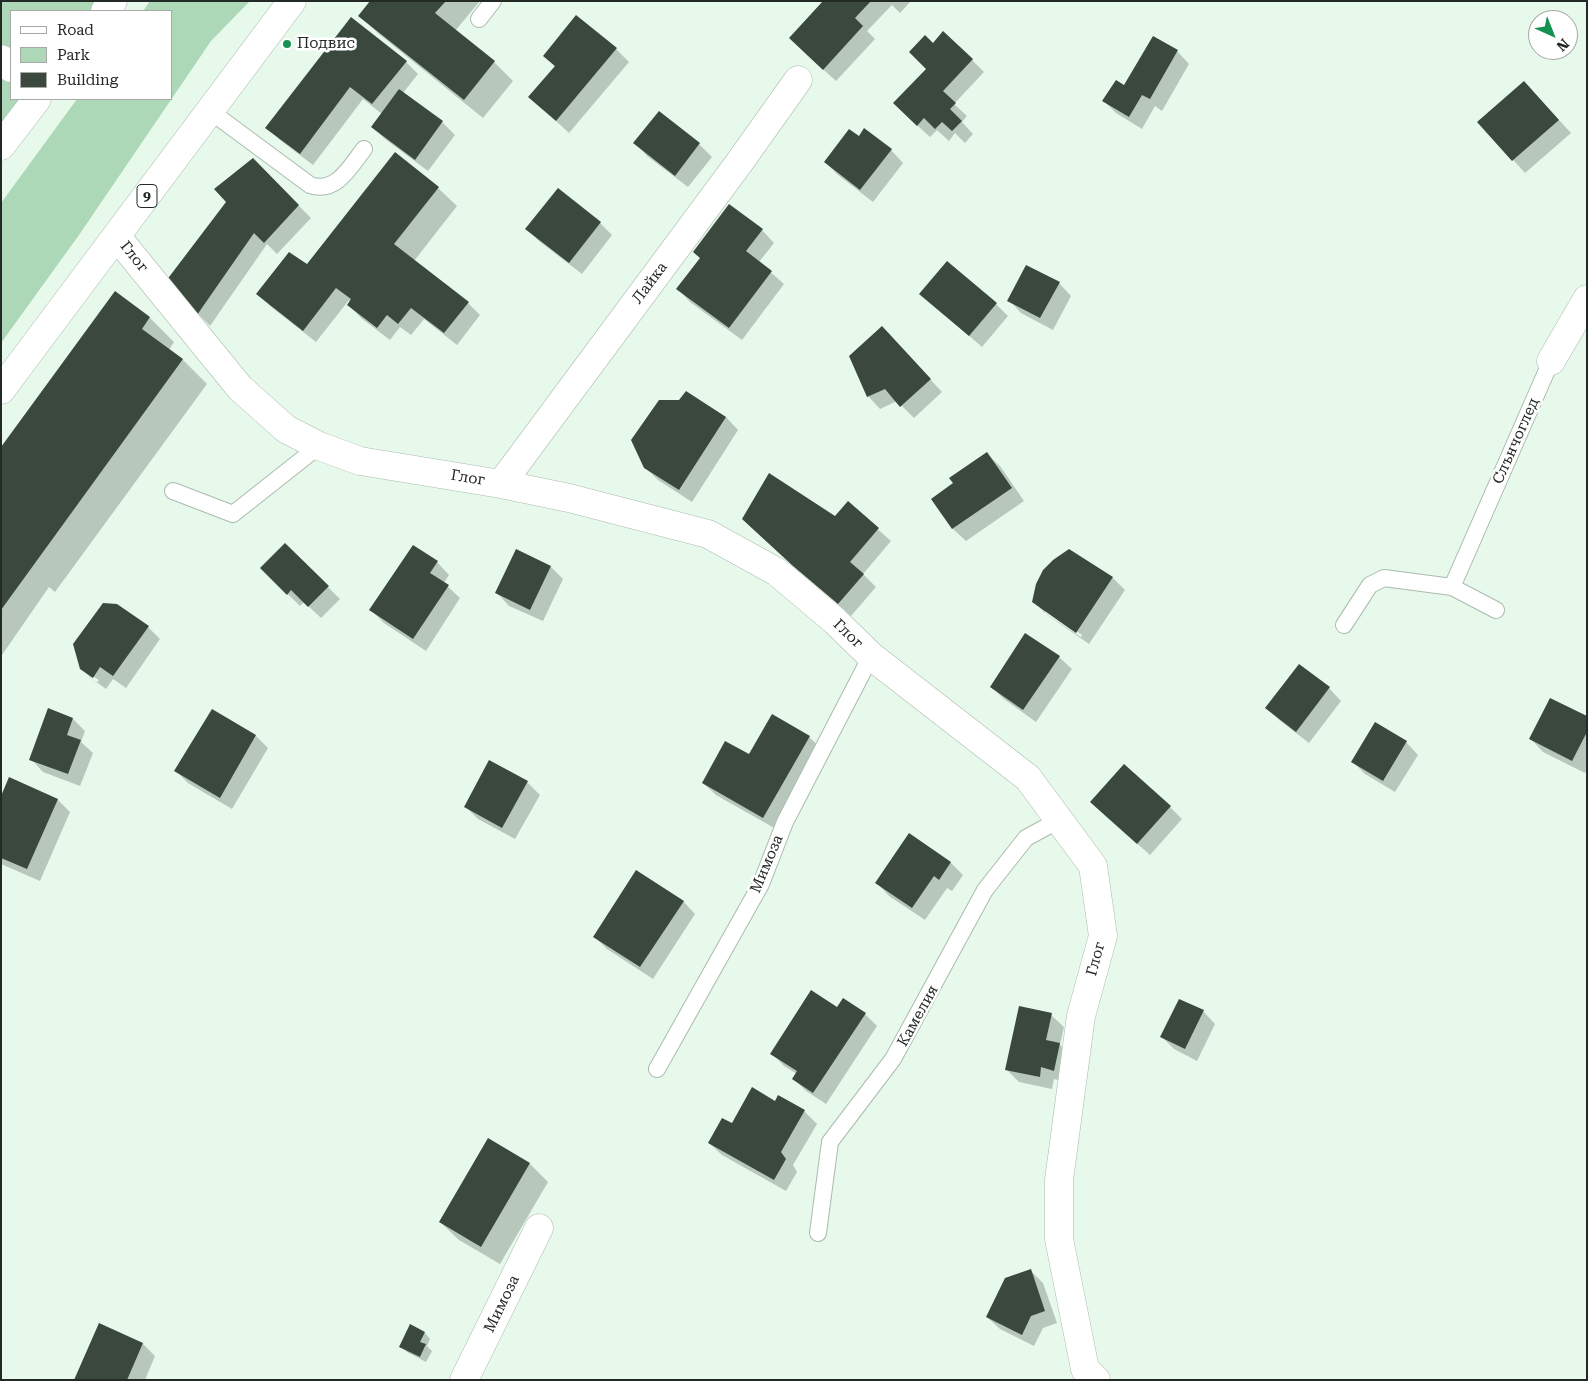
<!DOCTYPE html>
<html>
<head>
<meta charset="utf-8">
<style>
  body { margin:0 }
  #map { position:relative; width:1588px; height:1381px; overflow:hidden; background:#e7f9eb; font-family:"Roboto Serif",serif }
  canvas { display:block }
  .frame { position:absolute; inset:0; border:2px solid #232924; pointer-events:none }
  .legend { position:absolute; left:10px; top:10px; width:162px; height:90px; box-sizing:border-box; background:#fff; border:1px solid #a7a9a7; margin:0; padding:6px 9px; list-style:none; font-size:15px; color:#232924 }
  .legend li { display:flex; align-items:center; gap:10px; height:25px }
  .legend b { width:25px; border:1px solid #a7a9a7 }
  .north { position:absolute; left:1528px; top:10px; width:50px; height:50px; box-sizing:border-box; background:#fff; border:1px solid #a7a9a7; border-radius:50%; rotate:136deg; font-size:14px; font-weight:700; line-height:20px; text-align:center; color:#232924 }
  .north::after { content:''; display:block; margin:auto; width:18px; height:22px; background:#14924f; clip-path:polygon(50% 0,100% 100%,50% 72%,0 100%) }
</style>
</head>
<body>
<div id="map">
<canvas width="1588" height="1381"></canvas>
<div class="frame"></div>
<ul class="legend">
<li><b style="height:6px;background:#fff"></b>Road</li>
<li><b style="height:14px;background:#acd8b7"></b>Park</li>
<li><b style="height:14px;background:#3a483d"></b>Building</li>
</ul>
<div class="north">N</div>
</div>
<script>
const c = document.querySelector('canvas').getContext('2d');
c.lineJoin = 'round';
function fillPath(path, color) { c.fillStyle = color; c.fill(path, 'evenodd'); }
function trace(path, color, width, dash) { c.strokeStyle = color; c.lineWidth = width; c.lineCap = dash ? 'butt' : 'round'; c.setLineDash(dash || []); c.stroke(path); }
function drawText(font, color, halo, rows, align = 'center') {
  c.font = font + ' "Roboto Serif",serif'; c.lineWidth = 5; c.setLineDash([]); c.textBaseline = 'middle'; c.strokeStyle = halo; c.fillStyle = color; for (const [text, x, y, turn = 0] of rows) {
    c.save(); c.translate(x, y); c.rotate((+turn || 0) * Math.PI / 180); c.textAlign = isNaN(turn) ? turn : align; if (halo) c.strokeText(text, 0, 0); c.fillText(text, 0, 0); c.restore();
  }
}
const green = new Path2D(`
  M1,1H101L93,11H11V54L1,45Z
  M150,1H250L211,41L79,235L1,343V203L77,99H171V11H143Z
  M1,59L11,68V99H37L1,146Z`);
const shadow = new Path2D(`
  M372,1H480L455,31L494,62L513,81L483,118L379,34L360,16Z
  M820,1H910V2L900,13L892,5L867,31L875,39L836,81L803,51L823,4Z
  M576,17L616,49L629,62L569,133L530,97L555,67L545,56Z
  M352,19L406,62L418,74L403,93L442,122L455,135L428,171L385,139L372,127L382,114L363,99L313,165L280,140L267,127Z
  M933,44L972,60L984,72L954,104L967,116L962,122L973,134L965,143L955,133L949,141L937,130L930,137L907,116L928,69Z
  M1177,51L1189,64L1162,111L1155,106L1142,129L1116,113L1104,101Z
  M1524,82L1571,133L1525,173L1479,122Z
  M659,113L699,144L712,157L688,187L647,156L635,143Z
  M891,150L903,163L873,202L838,175L825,162Z
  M253,160L311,218L277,254L267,244L210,326L167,281L228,202Z
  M438,188L457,206L414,261L468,303L480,315L457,345L424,319L411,335L400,327L390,340L361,318L349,305L351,302L349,300L316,342L270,306L258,294L314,273Z
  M600,223L612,235L582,274L539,241L527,229Z
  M762,230L774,243L759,262L784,284L742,340L690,302L678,289Z
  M1059,283L1071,296L1053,330L1021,313L1009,300Z
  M115,293L150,318L174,342L169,350L183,360L207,384L55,592L49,587L2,655L1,449Z
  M921,294L996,304L1008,316L982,347Z
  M894,340L942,392L914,418L897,401L880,409L868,396Z
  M686,392L726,417L738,430L692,502L658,480L645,467Z
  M987,454L1000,466L1024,501L966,541L953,529L933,499L954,484Z
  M848,503L891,541L863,574L876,587L851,616L798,569Z
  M285,545L340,599L321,618L304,602L300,606L261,568Z
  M517,551L551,567L563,579L543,621L509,606L497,593Z
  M437,562L449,575L444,583L460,598L426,651L384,623L371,610Z
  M1113,578L1125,590L1089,644L1046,614L1034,602ZM1045,610L1082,635L1081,637L1045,613Z
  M148,627L160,639L126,688L113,679L106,689L91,678L97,682L99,680L91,675V678L81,668Z
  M1059,657L1072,669L1036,722L1004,699L991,687Z
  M1329,688L1341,701L1309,743L1279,720L1267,708Z
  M49,710L73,719L85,731L81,742L93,753L80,786L43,772L31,759Z
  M212,710L256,736L268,748L232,809L188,783L176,771Z
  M1587,717V769L1585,773L1543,752L1531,739Z
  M809,737L822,749L776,829L716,795L703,783L749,756Z
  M1406,742L1418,755L1395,792L1365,774L1353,762Z
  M10,779L58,800L70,812L40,881L1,864V799Z
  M527,782L540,795L515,839L478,819L465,806Z
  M1170,807L1182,819L1150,855L1104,814Z
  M909,835L951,863L963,875L952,891L947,888L925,920L889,896L877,883Z
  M683,901L695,914L653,979L607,949L595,937Z
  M837,1009L865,1014L877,1026L826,1104L806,1091L794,1079L797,1074L784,1066L772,1053Z
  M1203,1011L1215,1024L1197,1061L1174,1049L1162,1037Z
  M1051,1015L1064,1027L1060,1045L1072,1057L1066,1082L1054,1079L1052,1089L1019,1082L1006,1069Z
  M776,1102L804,1111L817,1124L793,1165L797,1172L786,1191L722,1155L709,1143L732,1125Z
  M488,1140L530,1164L548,1182L500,1264L459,1240L440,1222Z
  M1031,1271L1043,1283L1057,1323L1043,1328L1034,1346L1000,1329L987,1317Z
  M425,1333L430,1339L427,1346L432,1351L426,1362L407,1352L401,1346Z
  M143,1344L155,1356L145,1380H76Z`);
const building = new Path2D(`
  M370,1H446L435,13L495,61L464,100L358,16Z
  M823,1H871L855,18L863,26L823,70L789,38Z
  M576,15L617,48L556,121L528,97L555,66L543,56Z
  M351,17L407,61L372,104L350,87L300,154L265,128Z
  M943,31L973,59L943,91L956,103L950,109L962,121L952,131L942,122L935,129L924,118L917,126L893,103L926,69L909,52L925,35L933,43Z
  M1153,36L1178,50L1150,99L1142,95L1129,117L1102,101L1116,80L1124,85Z
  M1524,81L1559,120L1512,161L1477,122Z
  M399,89L443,121L415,160L371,127Z
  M659,111L700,143L675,176L633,143Z
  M864,128L892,149L860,190L824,162L849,129L859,136Z
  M395,152L439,187L394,244L469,302L444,333L411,308L398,324L387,315L377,328L347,305L351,299L336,288L303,331L256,294L289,252L307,264Z
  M253,158L299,205L264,243L254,233L197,315L166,281L226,202L214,189Z
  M558,188L601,222L569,263L525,229Z
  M729,204L763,229L746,251L772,271L729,328L676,289L700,258L693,252Z
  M947,261L997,303L969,336L919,294Z
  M1026,265L1060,282L1040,318L1007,301Z
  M115,291L150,317L142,329L183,359L1,610V447Z
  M882,326L931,379L900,407L885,389L867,397L849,356Z
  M686,391L726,417L679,490L644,468L631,440L659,400H679Z
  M987,452L1012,488L952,529L931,499L953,483L949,478Z
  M769,473L835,516L848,501L879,528L850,562L864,574L838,604L793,566L742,519Z
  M285,543L329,586L308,607L291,590L287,595L260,568Z
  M413,545L438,561L430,573L449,585L413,639L369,610Z
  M516,549L551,566L530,610L495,593Z
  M1069,549L1113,577L1076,633L1032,602L1036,584L1043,570L1053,560Z
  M103,603L117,604L149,626L113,676L100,667L93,678L80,669L73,644Z
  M1025,633L1060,656L1023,710L990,687Z
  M1299,664L1330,687L1296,732L1265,708Z
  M1550,698L1587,716V732L1572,761L1529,739Z
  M48,708L73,718L67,735L81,740L68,774L29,760Z
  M212,709L256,735L220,798L174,771Z
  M772,714L810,736L763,818L702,783L725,741L749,754Z
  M1375,722L1407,741L1383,781L1351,762Z
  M489,760L528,781L502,828L464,807Z
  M1124,764L1171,806L1137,844L1090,802Z
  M9,777L58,799L27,869L1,858V796Z
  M909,833L951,862L939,880L934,876L912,908L875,883Z
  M636,870L684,901L640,967L593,937Z
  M811,990L837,1007L843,998L866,1013L813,1093L792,1079L797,1071L770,1054Z
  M1179,999L1204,1010L1185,1049L1160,1037Z
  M1019,1006L1052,1013L1046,1040L1060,1043L1054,1071L1041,1067L1040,1077L1005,1070Z
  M752,1087L775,1101L778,1095L805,1110L781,1152L786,1159L774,1180L708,1143L722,1118L732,1123Z
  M488,1138L530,1163L481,1247L439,1222Z
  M1031,1269L1045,1311L1031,1316L1022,1335L986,1317L1005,1278Z
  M99,1323L143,1343L127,1380H74Z
  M410,1324L425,1332L420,1342L426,1344L420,1357L399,1347Z`);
const service = new Path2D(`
  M479,19L493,1
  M210,111L310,185C336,194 350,167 364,149
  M173,491L233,514L319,446
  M1452,587L1551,361
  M1344,625L1370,585L1384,578L1452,587L1496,610
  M657,1069L761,884L785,822L871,656
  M818,1233L830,1142L893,1059L985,890L1026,838L1059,820`);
const minor = new Path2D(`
  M105,11L113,1
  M1,59L11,68
  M1,146L37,99
  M117,237L240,388L286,429L319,446L360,461L501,484L569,498L708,534L777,572L835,621L871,656L1028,778L1093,866L1103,936L1081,1016L1059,1180V1239L1085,1369L1096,1380
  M1551,361L1587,299
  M501,484L739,163L798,80
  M464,1380L539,1228`);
const primary = new Path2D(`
  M1,390L292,1`);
const markers = [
  [287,44,5,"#14924f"]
];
const shields = [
  [147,196,20]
];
const shieldNames = [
  ["9",147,196]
];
const poiNames = [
  ["Подвис",297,44]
];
const streetNames = [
  ["Глог",134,257,51],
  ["Лайка",650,283,-53],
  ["Слънчоглед",1516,441,-66],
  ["Глог",468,478,9],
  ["Глог",848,634,44],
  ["Мимоза",767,864,-67],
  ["Глог",1096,959,-75],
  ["Камелия",918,1016,-61],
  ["Мимоза",502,1304,-64]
];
fillPath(green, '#acd8b7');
fillPath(shadow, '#0003');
fillPath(building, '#3a483d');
trace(service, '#aabbae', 18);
trace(minor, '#aabbae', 29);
trace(primary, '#aabbae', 29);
trace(service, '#fff', 16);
trace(minor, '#fff', 28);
trace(primary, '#fff', 28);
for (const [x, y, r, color] of markers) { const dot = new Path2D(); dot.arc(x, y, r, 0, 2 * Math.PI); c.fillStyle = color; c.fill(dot); trace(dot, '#fff', 2); }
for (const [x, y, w] of shields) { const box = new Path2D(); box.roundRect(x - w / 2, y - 11.5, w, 23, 4); c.fillStyle = '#fff'; c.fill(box); trace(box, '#232924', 1); }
drawText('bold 14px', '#232924', null, shieldNames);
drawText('15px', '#232924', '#fff', poiNames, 'left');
drawText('15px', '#232924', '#fff', streetNames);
</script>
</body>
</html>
